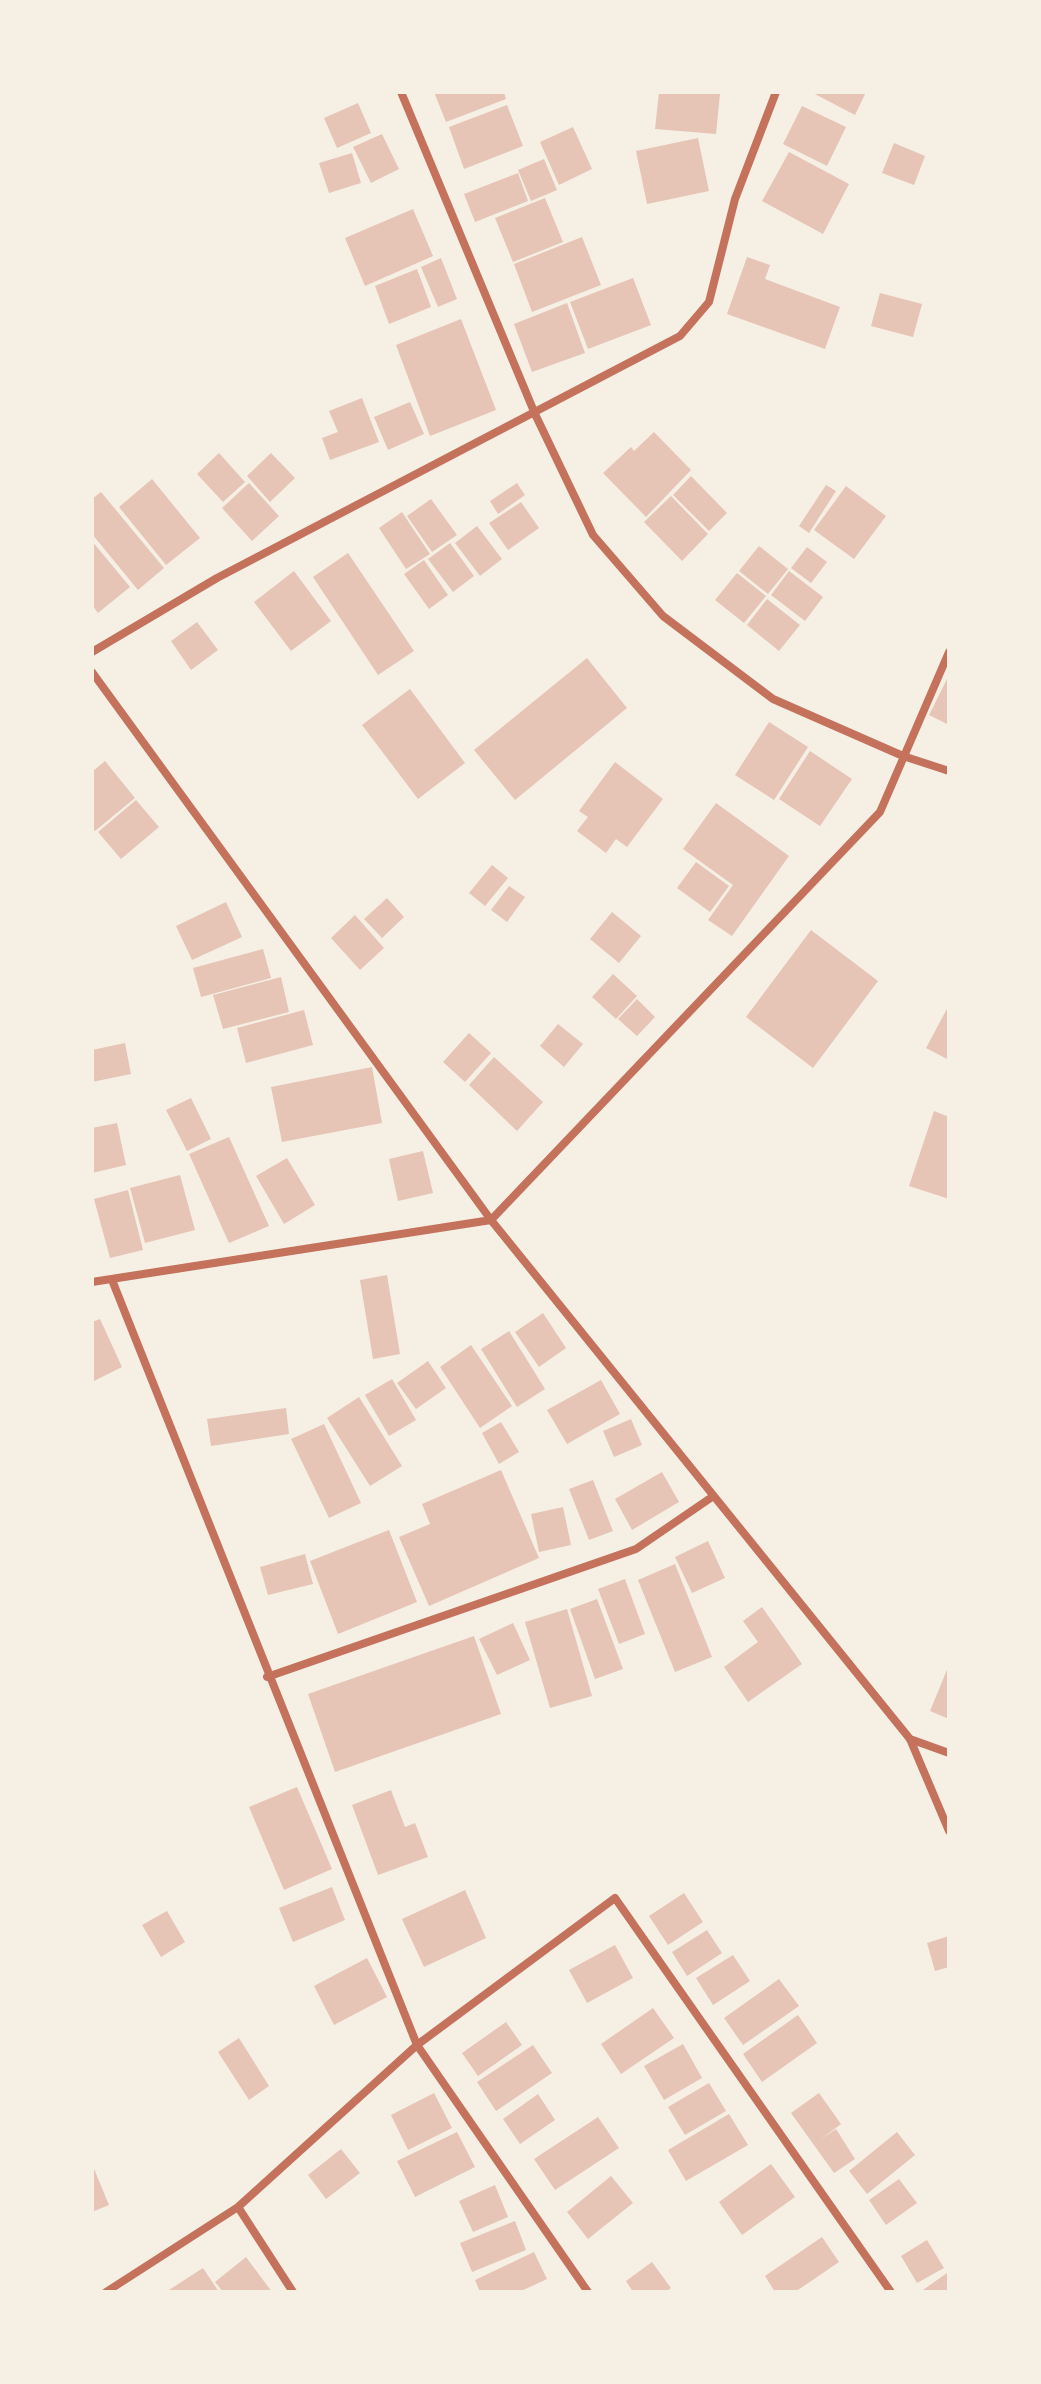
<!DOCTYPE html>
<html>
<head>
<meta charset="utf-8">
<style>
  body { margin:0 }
  #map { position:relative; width:1041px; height:2384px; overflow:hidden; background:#f6efe4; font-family:"Playfair Display",serif }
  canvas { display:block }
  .frame { position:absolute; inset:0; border:94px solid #f6efe4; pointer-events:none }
</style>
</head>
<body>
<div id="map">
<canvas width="1041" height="2384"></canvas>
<div class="frame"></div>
</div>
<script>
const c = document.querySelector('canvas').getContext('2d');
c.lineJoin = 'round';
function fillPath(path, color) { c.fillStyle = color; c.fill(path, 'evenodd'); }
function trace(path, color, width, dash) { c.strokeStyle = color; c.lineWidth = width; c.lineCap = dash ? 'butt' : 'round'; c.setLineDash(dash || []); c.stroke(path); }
const building = new Path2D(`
  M434,92H504L506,99L446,122Z
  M659,92L720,94L716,134L655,129Z
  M811,92H866L855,115Z
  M358,103L371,133L337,148L324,118Z
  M507,105L523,146L464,169L449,127Z
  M802,106L846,127L827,166L783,144Z
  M573,127L592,169L559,185L540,142Z
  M382,134L399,169L371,183L353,147Z
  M698,138L709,191L647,204L636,151Z
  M894,143L925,156L914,185L882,173Z
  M789,152L849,184L823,234L762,201Z
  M352,153L361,183L329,193L319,163Z
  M544,159L557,190L531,201L518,170Z
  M518,173L528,201L475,222L464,194Z
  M545,198L563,242L513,262L495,218Z
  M413,209L433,256L365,286L345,238Z
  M582,237L601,285L532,312L514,264Z
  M747,257L770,265L765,279L840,307L825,349L727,314Z
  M441,258L457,299L438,307L421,267Z
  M417,269L431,307L389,324L375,286Z
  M633,278L651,325L588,349L570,302Z
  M880,293L922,304L913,337L871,326Z
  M567,303L585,353L532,372L514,324Z
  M461,319L496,410L430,436L396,345Z
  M362,398L379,442L330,460L322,438L338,432L329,411Z
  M410,402L424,434L388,450L374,417Z
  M654,432L691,470L646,517L603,473L631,447L634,451Z
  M219,453L245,482L223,502L197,474Z
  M271,453L295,478L270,502L247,476Z
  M691,476L727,513L709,531L673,495Z
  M152,479L200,538L166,565L119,507Z
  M249,483L279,516L252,541L222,508Z
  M517,483L525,495L498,514L490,501Z
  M826,485L836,491L809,533L799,526Z
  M846,486L886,516L854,559L814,530Z
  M101,492L164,568L138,590L92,534V499Z
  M671,496L708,534L682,561L644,522Z
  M431,499L457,535L432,552L407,516Z
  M521,502L539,528L508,550L489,523Z
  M402,512L430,554L406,569L379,528Z
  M477,526L502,559L480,576L455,543Z
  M92,541L130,587L98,613L92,605Z
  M450,543L474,576L453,592L428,559Z
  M759,546L788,569L768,594L739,571Z
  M807,547L827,562L811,583L791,568Z
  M348,553L414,651L378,675L313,577Z
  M424,560L448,595L429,609L404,574Z
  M294,571L331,621L291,651L254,602Z
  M789,571L823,597L805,621L771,595Z
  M737,573L766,596L744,623L715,600Z
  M767,599L800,625L779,651L747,625Z
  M197,622L218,650L191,670L171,641Z
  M587,658L627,708L515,800L474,750Z
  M949,675V725L929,715Z
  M410,689L465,763L418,799L362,725Z
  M769,722L808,747L774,800L735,775Z
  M810,751L852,779L820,826L779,799Z
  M105,761L135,798L95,831L92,827V772Z
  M615,762L663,799L627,847L616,839L606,853L577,831L588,817L579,811Z
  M136,800L159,827L121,859L98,832Z
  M716,803L789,856L732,936L708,920L733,885L683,849Z
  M696,862L729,886L710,912L677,888Z
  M492,865L508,878L485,906L469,893Z
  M509,886L525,897L507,922L491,910Z
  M387,898L404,917L382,938L364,919Z
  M226,902L242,937L192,960L176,926Z
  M612,912L641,936L619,963L590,939Z
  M355,915L384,948L360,970L331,938Z
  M811,930L878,981L813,1068L746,1017Z
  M263,949L271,978L201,997L193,968Z
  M613,974L637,996L616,1019L592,997Z
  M281,977L289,1012L223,1029L213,995Z
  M637,999L655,1017L637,1036L618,1019Z
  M949,1005V1060L926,1048Z
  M304,1010L313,1045L246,1063L237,1028Z
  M558,1024L583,1044L564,1067L540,1046Z
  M469,1033L491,1053L465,1082L443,1062Z
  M125,1043L131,1074L92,1082V1050Z
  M494,1057L543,1102L517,1131L469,1085Z
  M372,1067L382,1123L282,1142L271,1087Z
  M191,1098L211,1139L187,1151L166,1110Z
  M934,1111L949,1117V1199L909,1186Z
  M117,1123L126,1165L92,1173V1128Z
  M229,1137L269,1226L229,1243L189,1154Z
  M423,1151L433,1193L398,1201L389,1159Z
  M287,1158L315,1205L284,1224L256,1176Z
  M180,1175L195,1230L145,1243L130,1188Z
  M128,1190L143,1250L110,1258L94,1199Z
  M387,1275L400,1354L373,1359L360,1280Z
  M543,1313L566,1348L539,1367L515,1332Z
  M100,1319L122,1367L92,1382V1322Z
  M509,1331L545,1389L517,1407L481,1349Z
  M471,1345L512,1406L480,1428L440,1367Z
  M428,1361L446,1388L416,1409L397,1383Z
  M392,1379L416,1420L389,1436L365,1395Z
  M601,1380L620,1414L567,1444L547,1410Z
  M359,1397L402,1466L370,1486L327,1418Z
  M286,1408L289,1434L211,1446L207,1419Z
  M631,1419L642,1445L614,1457L603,1431Z
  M501,1422L519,1452L499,1464L482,1433Z
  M324,1424L361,1503L329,1518L291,1439Z
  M501,1470L539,1558L429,1606L399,1537L430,1524L422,1504Z
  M662,1472L679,1502L632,1530L615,1499Z
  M593,1480L613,1531L589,1540L569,1489Z
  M563,1507L571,1545L539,1552L531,1514Z
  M389,1530L417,1602L338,1634L310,1561Z
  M708,1541L725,1578L692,1593L675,1557Z
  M305,1554L313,1584L268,1595L260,1567Z
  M675,1564L712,1657L675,1672L638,1580Z
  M625,1579L645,1634L619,1644L598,1589Z
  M597,1599L623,1669L595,1679L570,1609Z
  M762,1607L802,1664L748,1702L724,1667L758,1642L743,1621Z
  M567,1609L592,1696L550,1708L525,1622Z
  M513,1623L530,1660L497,1675L479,1639Z
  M474,1636L501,1714L335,1772L308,1694Z
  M949,1665V1719L930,1711Z
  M297,1787L332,1869L284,1890L249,1807Z
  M391,1790L405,1827L415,1823L428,1857L378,1875L352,1805Z
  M332,1887L345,1920L293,1942L279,1908Z
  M465,1890L486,1938L424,1967L402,1919Z
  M684,1893L703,1922L668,1945L649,1916Z
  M167,1911L185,1942L161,1957L142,1925Z
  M707,1930L722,1953L687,1976L672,1952Z
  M949,1936V1967L935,1971L927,1943Z
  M615,1945L633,1978L587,2003L569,1970Z
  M733,1955L750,1981L713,2005L696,1978Z
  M367,1958L387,1997L334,2025L314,1986Z
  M779,1979L799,2006L743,2045L724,2018Z
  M653,2008L674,2038L621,2074L601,2044Z
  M798,2015L817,2043L762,2082L743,2054Z
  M506,2022L522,2045L478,2076L462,2053Z
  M239,2038L269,2086L249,2100L218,2052Z
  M683,2044L702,2078L664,2100L644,2066Z
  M533,2045L552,2073L496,2111L477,2082Z
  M709,2083L726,2111L685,2135L668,2107Z
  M434,2093L452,2128L408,2150L391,2115Z
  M819,2093L841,2124L821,2139L836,2129L855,2159L834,2173L791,2113Z
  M538,2094L555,2120L520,2144L503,2119Z
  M729,2114L748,2145L686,2181L668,2150Z
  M598,2117L619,2148L555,2190L534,2159Z
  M457,2132L475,2167L415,2197L397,2161Z
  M897,2132L915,2155L867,2194L849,2171Z
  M341,2149L360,2173L326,2199L308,2175Z
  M92,2164L109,2205L92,2212Z
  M771,2164L795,2197L742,2235L719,2202Z
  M611,2176L633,2203L588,2239L567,2212Z
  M899,2179L917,2203L886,2225L869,2200Z
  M495,2185L508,2217L473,2232L459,2201Z
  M515,2221L526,2250L472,2272L460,2243Z
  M822,2237L839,2262L795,2292H775L765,2276Z
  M927,2240L944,2268L917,2283L901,2256Z
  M534,2252L547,2279L519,2292H480L475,2280Z
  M246,2257L272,2292H223L215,2282Z
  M652,2262L671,2288L666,2292H633L626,2281Z
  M203,2268L219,2292H170L169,2290Z
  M947,2273L949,2292H920Z`);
const minor = new Path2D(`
  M401,92L535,414L593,535L663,616L773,699L903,756L949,771
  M92,652L217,578L680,336L709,302L735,199L776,92
  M92,672L491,1220L910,1739L949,1831
  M112,1280L417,2045L588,2292
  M92,1282L491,1220L880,812L949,652
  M267,1677L636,1549L712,1497
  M910,1739L949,1753
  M238,2207L293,2292
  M106,2292L238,2207L417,2045L615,1898L891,2292`);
fillPath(building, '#e6c5b7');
trace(minor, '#c5725c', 8);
</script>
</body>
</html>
